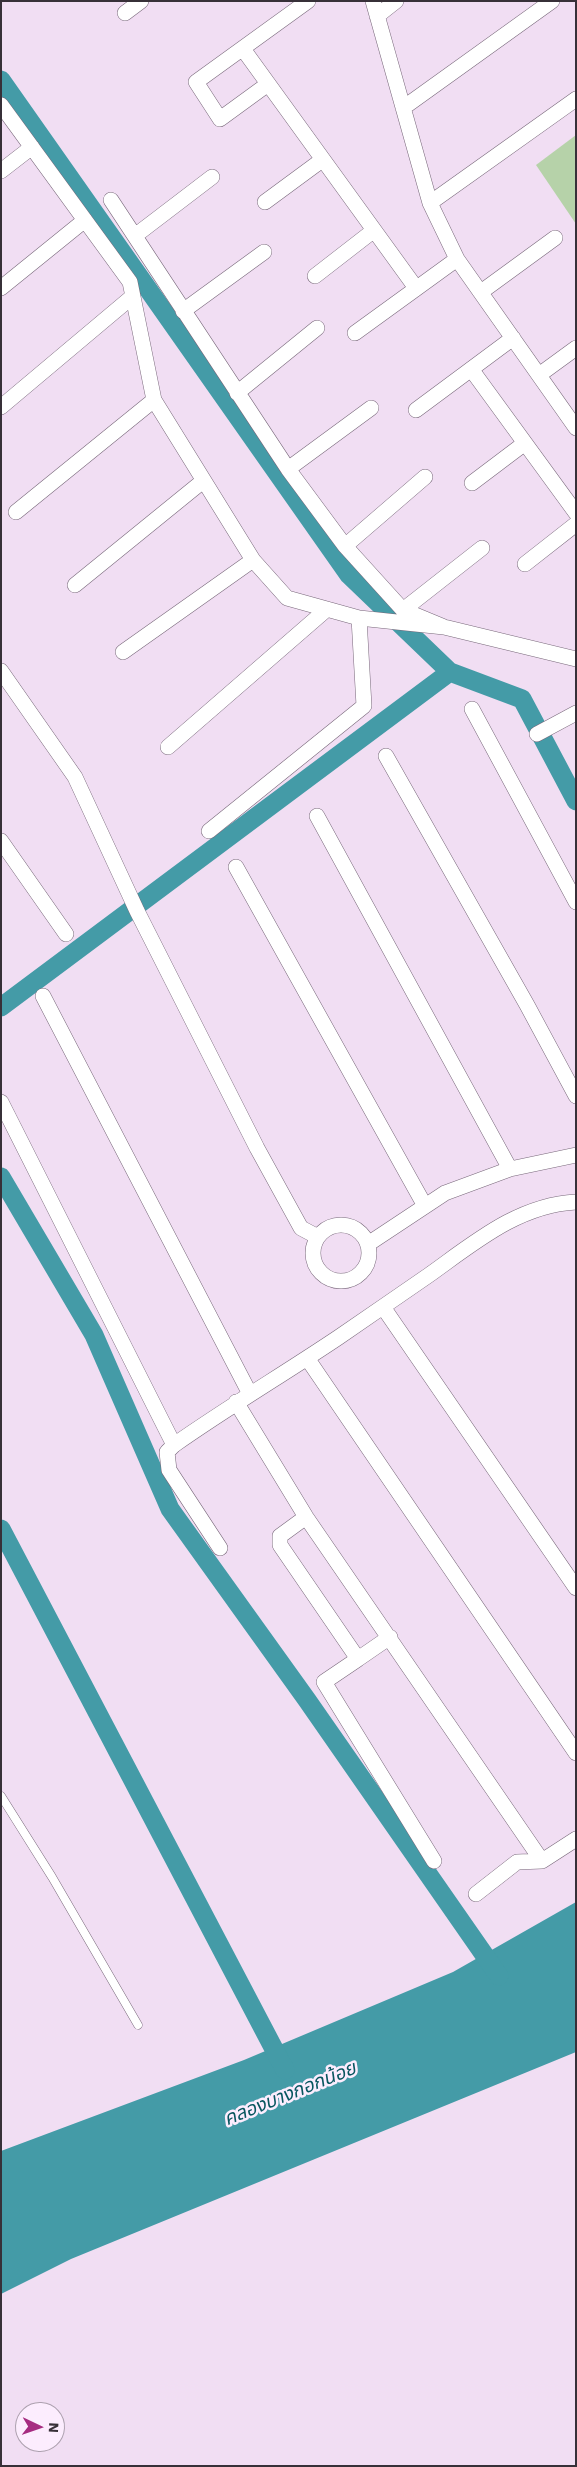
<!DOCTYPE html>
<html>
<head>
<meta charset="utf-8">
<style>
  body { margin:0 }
  #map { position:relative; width:577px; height:2467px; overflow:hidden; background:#f1def3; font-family:"Work Sans",sans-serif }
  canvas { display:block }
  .frame { position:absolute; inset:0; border:2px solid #373038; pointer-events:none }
  .north { position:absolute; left:15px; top:2402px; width:50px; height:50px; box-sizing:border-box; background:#fcedfe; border:1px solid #ada1af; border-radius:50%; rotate:93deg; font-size:14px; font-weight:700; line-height:20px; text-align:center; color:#373038 }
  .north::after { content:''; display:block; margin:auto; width:18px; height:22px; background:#a62c81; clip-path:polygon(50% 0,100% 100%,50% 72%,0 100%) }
</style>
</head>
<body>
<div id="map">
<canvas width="577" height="2467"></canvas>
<div class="frame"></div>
<div class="north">N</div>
</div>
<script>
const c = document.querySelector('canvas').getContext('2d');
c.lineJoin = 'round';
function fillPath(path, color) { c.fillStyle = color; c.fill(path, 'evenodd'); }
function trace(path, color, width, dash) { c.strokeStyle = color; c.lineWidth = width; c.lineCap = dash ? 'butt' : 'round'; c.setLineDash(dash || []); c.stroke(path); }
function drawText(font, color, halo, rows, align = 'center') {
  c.font = font + ' "Work Sans","Noto Sans Thai",sans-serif'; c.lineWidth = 5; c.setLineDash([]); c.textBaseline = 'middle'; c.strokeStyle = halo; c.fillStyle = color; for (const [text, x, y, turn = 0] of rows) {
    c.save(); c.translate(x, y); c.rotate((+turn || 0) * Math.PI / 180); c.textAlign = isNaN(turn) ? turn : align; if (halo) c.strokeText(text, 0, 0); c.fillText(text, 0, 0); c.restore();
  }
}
const green = new Path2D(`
  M576,135V224L536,165Z`);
const water = new Path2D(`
  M576,1902V2052L71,2259L1,2294V2151L244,2060L453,1972Z`);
const canal = new Path2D(`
  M1,80L349,575L450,672L522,699L576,801
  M1,1007L450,672
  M1,1177L94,1335L170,1509L307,1700L499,1976
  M1,1529L285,2070`);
const service = new Path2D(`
  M1,1796L52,1877L138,2025`);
const minor = new Path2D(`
  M373,1L430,203L457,259L576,428
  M125,13L141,1
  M377,16L396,1
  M243,49L416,288
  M268,84L220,119L196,82L308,1
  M1,105L130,282L154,400L253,560L287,598L359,618L444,627
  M403,108L552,1
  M1,171L32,147
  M111,200L288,469L345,546L403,610L444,627L576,659
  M265,202L322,160
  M430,203L576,99
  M136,235L212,177
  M315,276L373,231
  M1,288L85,220
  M481,292L555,238
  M183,311L264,252
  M355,333L457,259
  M471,369L576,513
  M539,375L576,348
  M237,393L317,328
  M1,407L133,296
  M416,410L513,338
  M288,469L371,408
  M472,483L525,443
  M16,512L154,400
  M345,546L425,477
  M525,564L576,524
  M75,585L203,481
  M403,610L482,548
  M123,652L253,560
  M1,671L75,777L137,911L257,1148L301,1228L318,1237
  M472,709L576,902
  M537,734L576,713
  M168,747L327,609
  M386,756L527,1005L576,1096
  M317,816L510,1169
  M209,831L364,706L359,618
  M1,841L66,934
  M236,867L425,1206
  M43,996L250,1394
  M1,1102L174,1445C228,1407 284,1374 339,1337C369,1316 399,1296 429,1275C474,1243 518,1205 576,1202
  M313 1253a28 28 0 1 1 56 0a28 28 0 1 1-56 0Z
  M368,1244L445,1193L510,1169L576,1155
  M383,1307L576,1588
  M307,1358L576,1753
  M236,1402L306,1517L542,1861L576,1839
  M174,1445L167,1452L169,1470L220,1548
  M306,1517L280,1536V1545L358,1659L390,1637
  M358,1659L324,1682L434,1861
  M476,1894L517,1862L542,1861`);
const waterNames = [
  ["คลองบางกอกน้อย",290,2094,-22]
];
fillPath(green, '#b6d2a9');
fillPath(water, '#449ba7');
trace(canal, '#449ba7', 19);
trace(service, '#78687a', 9);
trace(minor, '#78687a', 16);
trace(service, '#fff', 8);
trace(minor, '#fff', 15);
drawText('italic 19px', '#08565f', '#fcedfe', waterNames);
</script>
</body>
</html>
